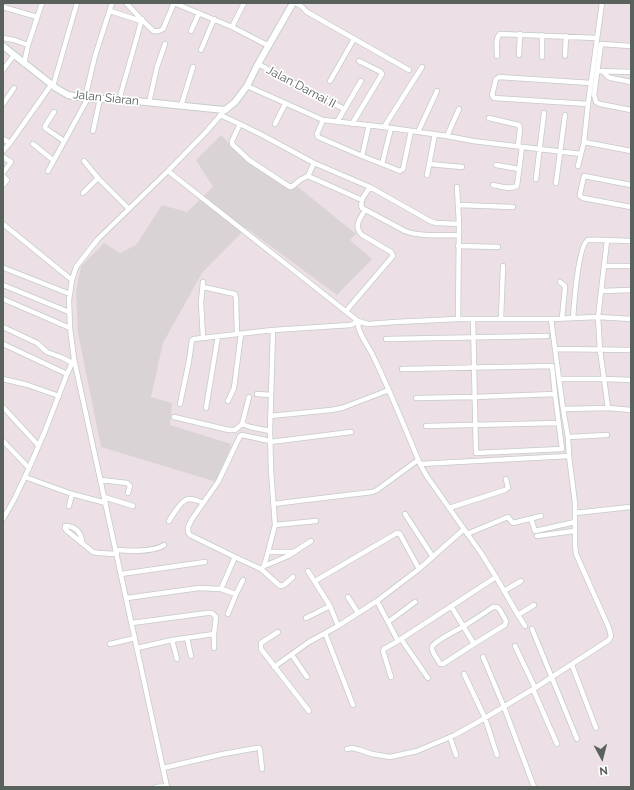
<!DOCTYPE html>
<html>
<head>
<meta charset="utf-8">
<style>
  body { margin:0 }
  #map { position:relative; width:634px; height:790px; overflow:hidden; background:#ece0e6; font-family:Raleway,sans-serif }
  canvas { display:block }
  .frame { position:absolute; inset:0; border:4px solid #59615c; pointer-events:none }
  .north { position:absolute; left:582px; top:738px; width:40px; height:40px; -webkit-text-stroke:3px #fff; paint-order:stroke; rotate:173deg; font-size:11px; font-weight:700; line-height:16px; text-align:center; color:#59615c }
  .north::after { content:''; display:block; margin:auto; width:14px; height:18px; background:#59615c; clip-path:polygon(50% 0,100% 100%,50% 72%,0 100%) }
</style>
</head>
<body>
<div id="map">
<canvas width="634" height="790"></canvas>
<div class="frame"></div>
<div class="north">N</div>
</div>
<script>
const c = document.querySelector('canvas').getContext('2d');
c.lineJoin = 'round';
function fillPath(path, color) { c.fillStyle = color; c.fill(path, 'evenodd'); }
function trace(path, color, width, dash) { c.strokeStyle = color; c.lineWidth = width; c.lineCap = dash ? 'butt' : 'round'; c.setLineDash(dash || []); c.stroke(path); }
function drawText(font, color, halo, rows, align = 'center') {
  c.font = font + ' Raleway,sans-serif'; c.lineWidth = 3.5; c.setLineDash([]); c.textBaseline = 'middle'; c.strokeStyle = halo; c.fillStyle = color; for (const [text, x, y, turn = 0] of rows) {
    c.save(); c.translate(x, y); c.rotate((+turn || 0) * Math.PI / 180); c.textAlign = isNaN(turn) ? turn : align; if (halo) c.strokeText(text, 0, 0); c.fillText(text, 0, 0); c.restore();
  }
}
const industrial = new Path2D(`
  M221,135L249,163L298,187L356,234L350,240L372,259L337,295L246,228L202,273L163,343L151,397L172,403L170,425L231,444L220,483L101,447L78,333L76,291L81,266L104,243L120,253L136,245L162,205L187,212L213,187L196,160Z`);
const street = new Path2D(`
  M126,3C131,8 149,28 154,31C158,32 160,31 163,29L174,3
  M174,3L232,27L269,46
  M296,3L301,6L307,12L409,70
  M3,7L37,17
  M110,11L141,21
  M232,27L244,3
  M191,31L199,13
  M542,35V57
  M3,38L14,40L28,45
  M631,46L601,44L594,95L595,98L596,102L600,104L631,110
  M201,50L214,19
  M519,55L520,34
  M497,56C497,49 495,38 500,34L597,38
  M565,56L566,36
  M24,64L28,45L42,3
  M258,64L344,109
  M3,70L14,55
  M598,71L631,72
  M603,71L608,77L611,78L631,82
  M330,81L354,39
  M53,86L77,3
  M247,86L323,120L384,127L447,136L473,141L581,154L584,142L588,104L602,3
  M85,98L95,56L112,3
  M119,100L142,19
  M149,103L157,67L165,44
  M3,104L14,88
  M588,104L494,98L492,95L496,79L499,77L591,83
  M181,106L193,67
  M54,112L45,126V128L64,141
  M220,115L240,124L262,135L314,163L370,187L430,221L436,223L459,224
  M489,118L519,125L520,129L518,146
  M323,120L317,134L318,137L362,156L400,171L403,169L411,131
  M337,122L361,81
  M240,124L232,141V144L249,160L290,187L293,186L300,180L308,176L362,200
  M275,124L285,104
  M352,124L382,74L381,72L359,61
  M384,127L422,67
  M93,131L100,99
  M418,132L437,91
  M447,136L459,109
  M3,139L10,143L51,85
  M584,142L631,151
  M33,144L53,160
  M3,151L10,143
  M362,156L369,125
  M3,157L11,162L3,173
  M84,161L98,178L129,209
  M382,164L391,128
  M429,164L462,167
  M496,165L519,169
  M578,166L581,154
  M48,171L88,98
  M168,171L358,321L368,324L396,322L458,319H551L598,317L631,319
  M427,175L435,134
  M3,176L7,180L3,185
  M308,176L314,163
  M536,179L544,113
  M556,183L565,115
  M493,185C500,186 510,190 517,186L522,147
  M631,185L584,176L580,194V196L583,198L631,207
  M370,187C366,193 359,201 362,208L405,231C421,237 441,235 459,235
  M457,187L459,224L458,319
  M83,193L98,178
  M458,205L513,207
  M3,224L72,280
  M607,241L598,317L600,350L608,408
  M458,246L498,247
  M604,266H631
  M4,268L70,294
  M560,282L565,286V288L562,318
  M3,285L69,312
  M203,287L235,294L236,299L237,334
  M601,291L631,290
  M3,299L70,328
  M346,311L392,257L393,256L391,252L362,235C353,226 360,219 365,210
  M573,318C574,305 578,245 588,240C590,239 625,241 631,241
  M473,319L476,453L562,449L555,394
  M501,319L503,266
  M3,327L37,343L47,352L63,358L72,363
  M273,330L270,431L271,470L275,525L268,552L264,566L261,569L280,586L284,585L293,577
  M203,338L201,302L203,282
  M386,339L547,336
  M3,344L67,374
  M556,349L631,350
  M402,369L552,366L555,394L475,397L416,398
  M3,379L28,385L59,396
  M559,379H604L631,380
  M257,394L271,395
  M249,397L242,424L250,427L270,431
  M228,401L234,388L241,334
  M180,404L189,361L192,340L194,339L273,330L351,325L358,321
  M3,407L38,445
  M206,408L218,336
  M563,409L608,408L631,410
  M270,416L331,410L342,408L389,390
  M174,417L229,430H235L242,424
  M426,426L559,423
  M568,437L607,435
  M3,441L29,468
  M270,442L351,432
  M420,464L569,456
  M25,477L72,494L106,503
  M101,480L127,483L130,486L128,493
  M104,497L133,506
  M273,504L372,492L377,490L418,460
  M69,506L72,494
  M449,508L505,490L508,488L506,479
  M575,513L630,507
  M405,514L433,557
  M3,519L15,498L29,468L45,431L67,374L74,359
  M531,519L535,531L575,522
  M169,521C172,516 182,500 188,499C193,499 199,501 203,503
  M275,525L316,521
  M467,534L508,517L513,523L541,516
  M537,536L574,531
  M82,542C81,532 75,526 65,526V528L66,530L93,552L98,553L117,554
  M116,550C128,551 154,552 164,545
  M268,552H293
  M235,557L261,569
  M264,566L274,562L288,556L311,541
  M308,571L330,606L338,626
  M121,574L205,562
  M496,577L518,615L525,626
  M315,581L397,533L400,534L401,536L419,569
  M221,589L236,594L243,580
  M504,591L521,581
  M348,597L358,613
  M127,598L199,588L221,589L235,557L190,535L188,532V527L192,519L218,482L240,436L242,435L270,441
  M377,601L398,641L496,577L481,553L464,529
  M451,606L474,644
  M493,607H497L500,610L506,621L505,625L474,644L443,664H440C438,659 431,652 432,647C434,641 458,630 464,626C474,620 483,614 493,607Z
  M228,614L236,594
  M518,615L534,605
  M306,618L330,606
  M388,622L415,602
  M132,623L207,613H212L216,617L214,634V648
  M532,629L577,739
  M278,632L261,643V649L309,711
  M325,633L353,705
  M187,638L191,656
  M401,639L428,678
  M172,640L177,659
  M110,644L135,638
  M515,646L535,688
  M137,648L172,640L214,634
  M292,655L307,677
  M483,657L504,707L534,787
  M572,665L596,728
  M274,667L309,642L338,626L377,601L419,569L464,529L426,475L420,464C405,428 391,393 374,358C370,348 359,335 358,325L360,322
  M464,674L485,718L497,755
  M391,677L383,651L384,649L398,641
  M533,689L557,744
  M450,737L456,755
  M347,749L352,748L360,750L372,754L390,757L417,751L455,735L485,718L535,688L609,640L611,636L609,628L576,554L575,545V503L569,456L568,437L563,409L551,319
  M163,768L223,754L257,748H259L260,750L262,769
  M156,787L167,786
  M167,787L74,359L70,328L69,300L72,280L76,267L98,239L168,171L205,133L225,110`);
const secondary = new Path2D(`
  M3,46L56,88L68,95L85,98L136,101L214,109L225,110L229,107L235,102L247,86L258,64L293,3`);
const streetNames = [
  ["Jalan Damai II",301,87,28],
  ["Jalan Siaran",106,98,6]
];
fillPath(industrial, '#dad3d6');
trace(street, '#c4cbc7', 6);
trace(secondary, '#c6cfca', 8);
trace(street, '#fff', 4.5);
trace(secondary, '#fff', 6);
drawText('12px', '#59615c', '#fff', streetNames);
</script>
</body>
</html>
